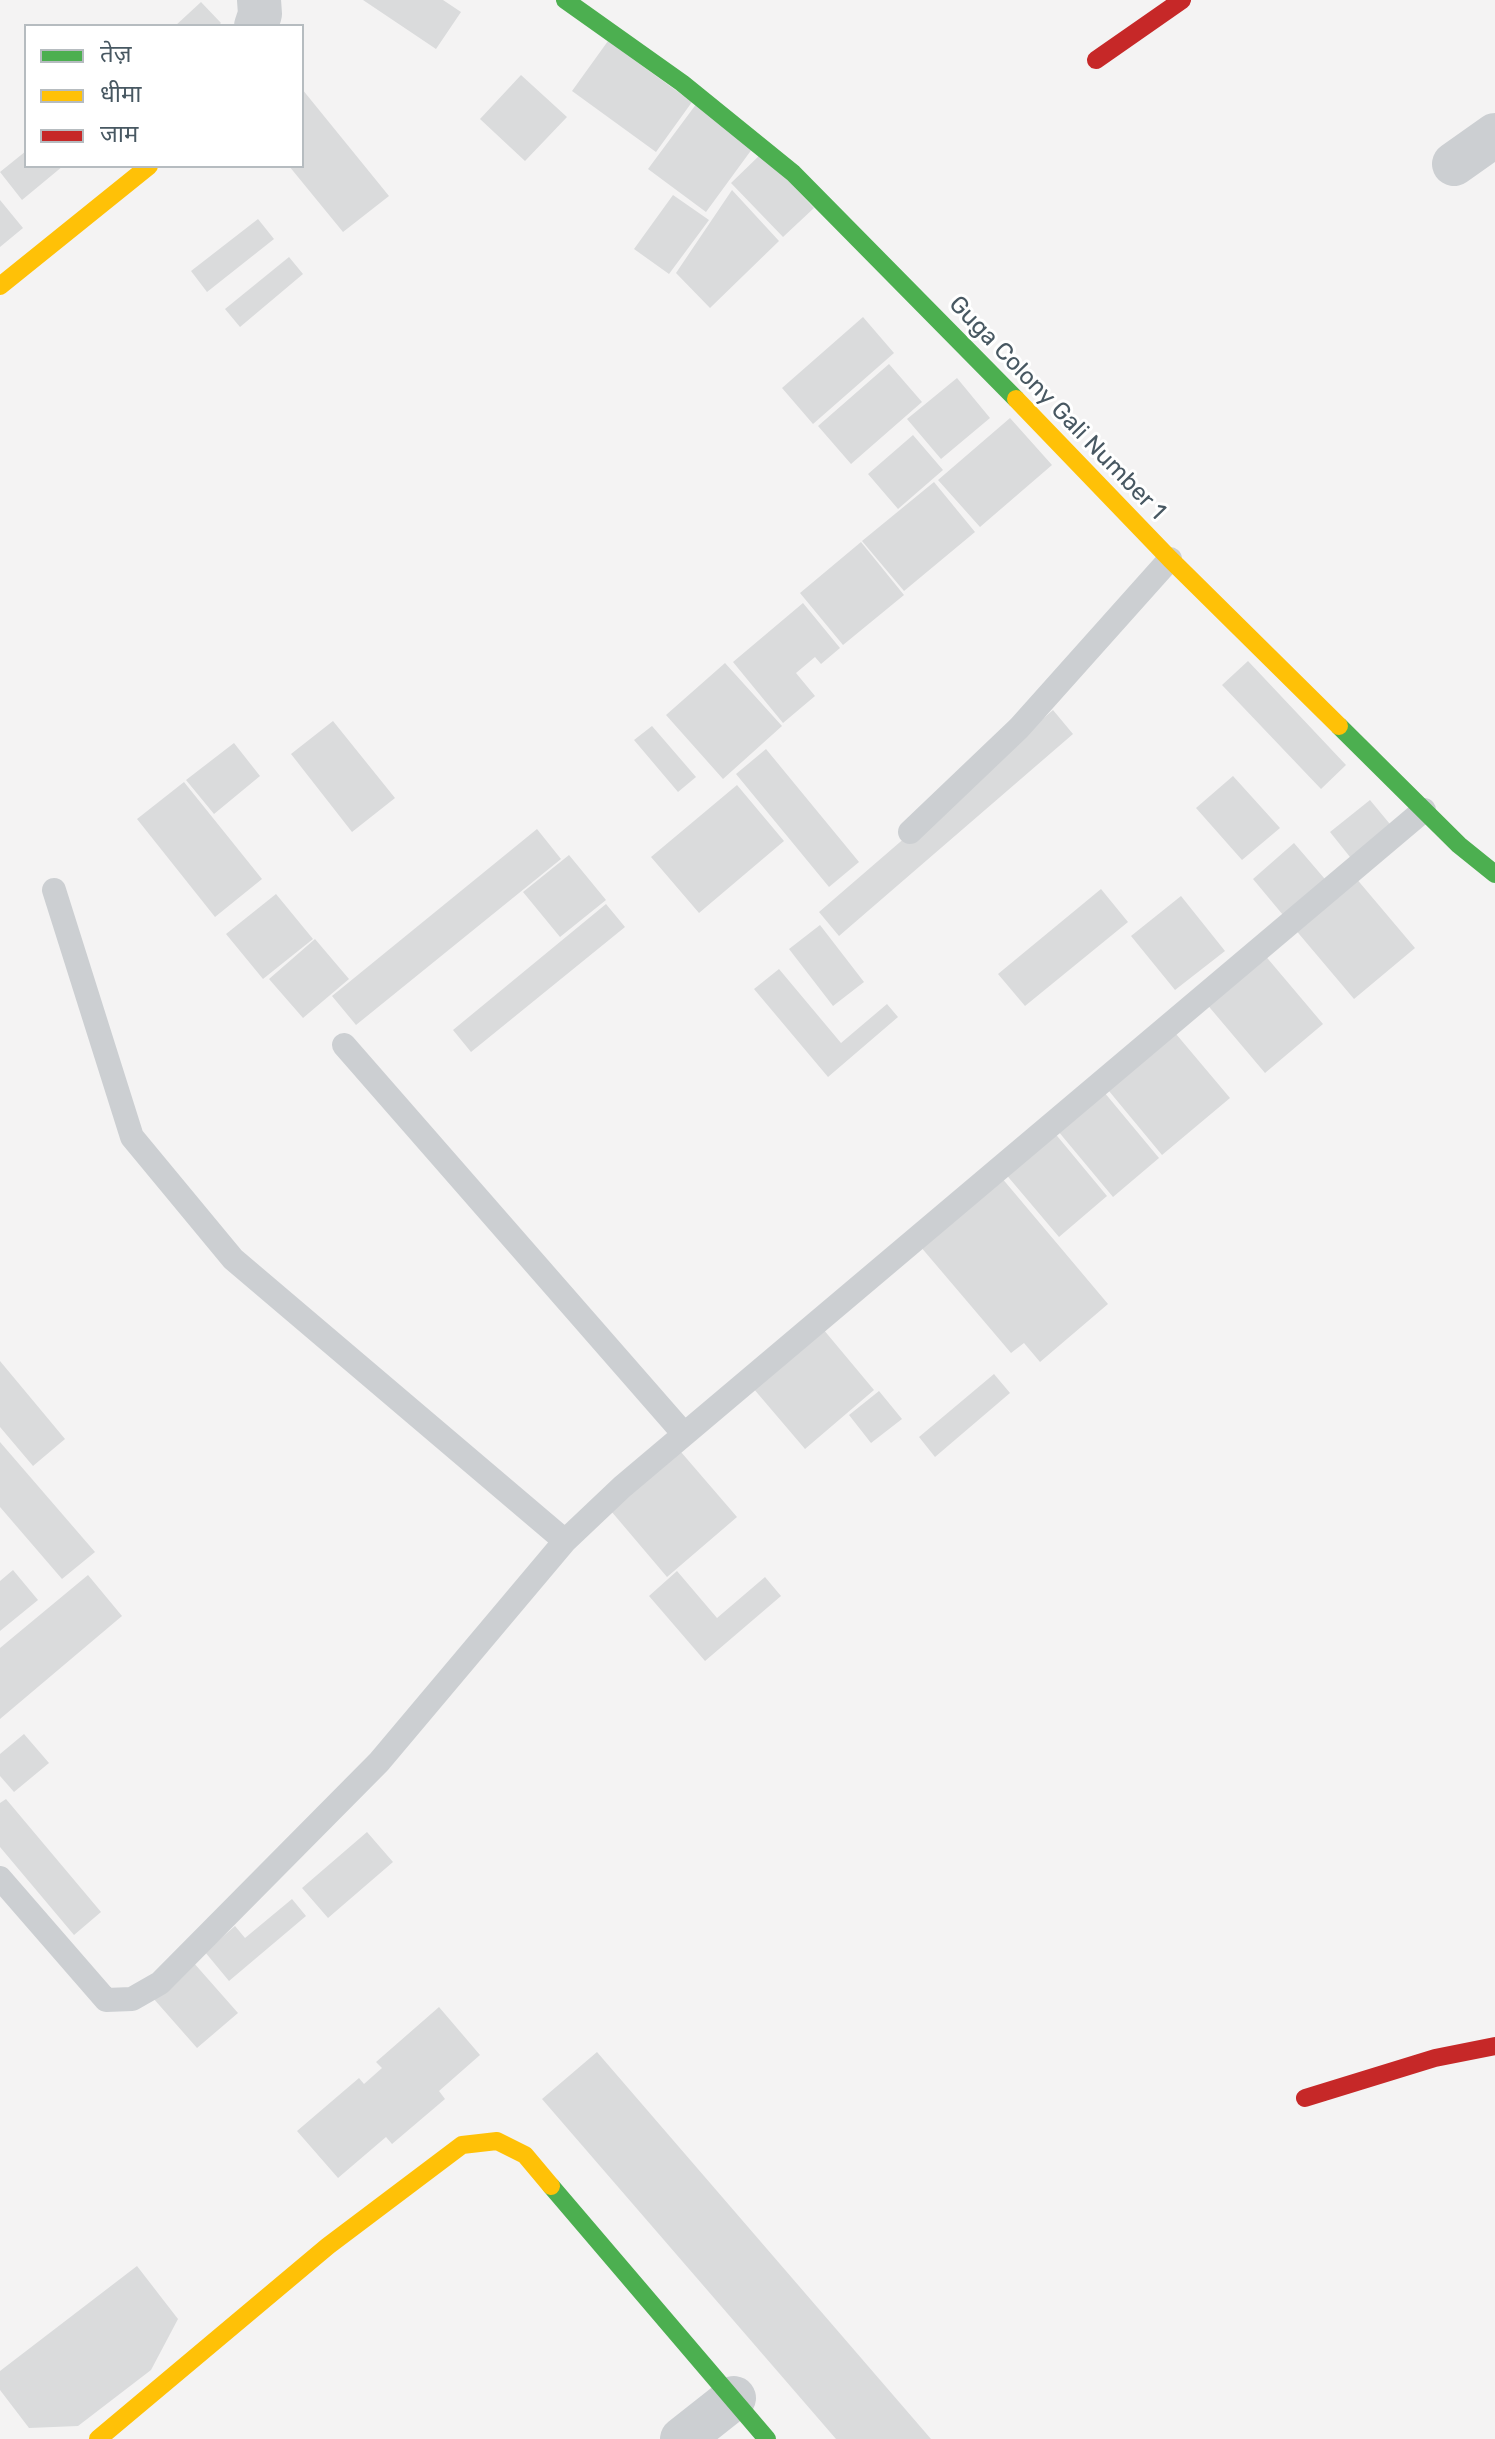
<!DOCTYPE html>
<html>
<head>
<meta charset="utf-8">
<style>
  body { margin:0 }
  #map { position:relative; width:1495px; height:2439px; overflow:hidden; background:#f4f3f3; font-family:Rubik,"Noto Sans Devanagari",sans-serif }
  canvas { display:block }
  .legend { position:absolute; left:24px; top:24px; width:280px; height:144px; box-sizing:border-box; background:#fff; border:2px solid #b6bcc0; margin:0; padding:10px 14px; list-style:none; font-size:24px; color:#485862 }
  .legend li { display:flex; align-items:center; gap:16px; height:40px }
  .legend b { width:40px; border:2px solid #b6bcc0 }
</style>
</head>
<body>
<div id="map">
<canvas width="1495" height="2439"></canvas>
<ul class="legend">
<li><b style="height:10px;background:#4caf50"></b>तेज़</li>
<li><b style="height:10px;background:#ffc107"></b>धीमा</li>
<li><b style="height:10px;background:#c62828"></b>जाम</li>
</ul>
</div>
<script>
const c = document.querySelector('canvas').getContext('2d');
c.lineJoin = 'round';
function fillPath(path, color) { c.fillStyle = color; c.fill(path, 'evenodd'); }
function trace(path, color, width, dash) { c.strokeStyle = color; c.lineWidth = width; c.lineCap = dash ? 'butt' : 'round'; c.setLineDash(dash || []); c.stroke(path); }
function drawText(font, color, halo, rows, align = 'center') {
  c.font = font + ' Rubik,sans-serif'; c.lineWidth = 6; c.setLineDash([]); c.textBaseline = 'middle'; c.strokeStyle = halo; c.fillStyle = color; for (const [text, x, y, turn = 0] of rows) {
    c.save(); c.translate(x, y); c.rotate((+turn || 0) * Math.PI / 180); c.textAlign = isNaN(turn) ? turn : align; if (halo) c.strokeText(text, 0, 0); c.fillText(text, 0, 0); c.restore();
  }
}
const building = new Path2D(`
  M363,0H443L461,12L436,49Z
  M201,2L221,23L218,26H175Z
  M608,41L692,102L656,152L572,91Z
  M521,75L567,117L525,161L480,119Z
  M302,89L389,196L343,232L289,166H302Z
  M697,103L755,145L706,212L648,169Z
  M26,151V166H63L22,200L0,172Z
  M762,153L814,208L783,237L731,183Z
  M732,190L779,241L710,308L676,273Z
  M673,195L709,220L669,274L634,249Z
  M0,200L23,228L0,247Z
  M258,219L274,239L207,292L191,271Z
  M289,257L303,274L240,327L225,309Z
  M863,317L894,353L813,424L782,388Z
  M889,364L922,402L851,464L818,426Z
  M957,378L990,418L941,459L907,419Z
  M1010,418L1052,465L980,527L938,480Z
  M913,435L943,470L898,509L868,474Z
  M934,482L975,532L904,591L862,541Z
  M861,542L904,595L843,645L800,593Z
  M803,603L840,648L821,664L815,657L796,673L815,696L783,723L733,662Z
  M1248,661L1346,765L1321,789L1222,685Z
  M725,663L782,726L723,779L666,715Z
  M1053,710L1073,734L839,936L819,912Z
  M333,721L395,798L352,832L291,754Z
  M652,726L696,777L678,792L634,740Z
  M234,743L260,776L214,814L186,780Z
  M766,749L859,862L829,887L736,774Z
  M1233,776L1280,828L1242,860L1196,808Z
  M184,782L262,879L215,917L137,819Z
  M737,785L784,841L699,913L651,857Z
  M1370,800L1394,829L1354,862L1330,832Z
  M537,829L561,859L356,1025L332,996Z
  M1294,843L1330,885L1288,921L1253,879Z
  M569,855L606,900L560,937L523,892Z
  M1355,877L1415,948L1354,999L1294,928Z
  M1101,889L1128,922L1025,1006L998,974Z
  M276,894L313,939L263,979L226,934Z
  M1181,896L1225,951L1175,990L1131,936Z
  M606,904L625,927L471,1052L453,1030Z
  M820,925L864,982L833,1006L789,949Z
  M315,939L349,979L303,1018L269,979Z
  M1263,953L1323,1024L1265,1073L1205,1002Z
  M779,969L841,1043L887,1004L898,1017L828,1077L754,989Z
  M1171,1028L1230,1098L1162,1155L1104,1085Z
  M1099,1086L1159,1158L1113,1197L1053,1125Z
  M1053,1131L1107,1196L1059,1237L1004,1172Z
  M1001,1177L1108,1304L1040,1362L1024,1343L1011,1353L920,1246Z
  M823,1329L874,1390L805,1449L753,1388Z
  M0,1361L65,1439L33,1466L0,1427Z
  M994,1374L1010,1393L935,1457L919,1437Z
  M879,1391L902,1419L871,1443L849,1415Z
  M0,1442L95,1552L62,1579L0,1507Z
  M681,1452L737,1517L667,1577L611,1511Z
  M13,1570L38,1600L0,1631V1581Z
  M677,1571L717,1618L765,1577L781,1596L705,1661L649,1596Z
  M88,1575L122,1616L0,1719V1648Z
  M24,1734L49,1763L14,1792L0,1776V1754Z
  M6,1799L101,1912L74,1935L0,1847V1803Z
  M367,1832L393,1862L328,1918L302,1888Z
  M292,1899L306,1916L229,1981L205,1952L235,1926L245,1938Z
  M193,1962L238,2013L197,2048L153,1998Z
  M439,2007L480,2055L439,2091L445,2099L392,2144L386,2137L338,2178L297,2131L359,2078L364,2084L382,2068L376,2062Z
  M597,2052L931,2439H836L542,2099Z
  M137,2266L178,2319L151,2370L78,2426L29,2428L0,2390V2371Z`);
const lane = new Path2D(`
  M910,832L1019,728L1170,559
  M54,890L132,1137L233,1259L565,1541
  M344,1045L684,1434
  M0,1878L106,2000L132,1999L160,1983L379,1762L565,1541L622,1487L1424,810`);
const street = new Path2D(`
  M256,26L260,14L259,0
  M1454,164L1495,135
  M682,2439L734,2398`);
const fast = new Path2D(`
  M565,0L682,83L793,173L1016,399
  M1339,726L1459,845L1495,874
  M551,2186L767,2439`);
const slow = new Path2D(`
  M0,286L149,166
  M1016,399L1170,559L1339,726
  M98,2439L328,2246L462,2145L497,2141L525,2155L551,2186`);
const jam = new Path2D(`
  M1096,60L1182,0
  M1305,2098L1435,2058L1495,2046`);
const streetNames = [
  ["Guga Colony Gali Number 1",1057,408,46]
];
fillPath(building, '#dadbdc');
trace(lane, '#cccfd2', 24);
trace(street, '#cccfd2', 44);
trace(fast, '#4caf50', 18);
trace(slow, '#ffc107', 18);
trace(jam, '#c62828', 18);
drawText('24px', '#485862', '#fff', streetNames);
</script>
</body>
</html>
